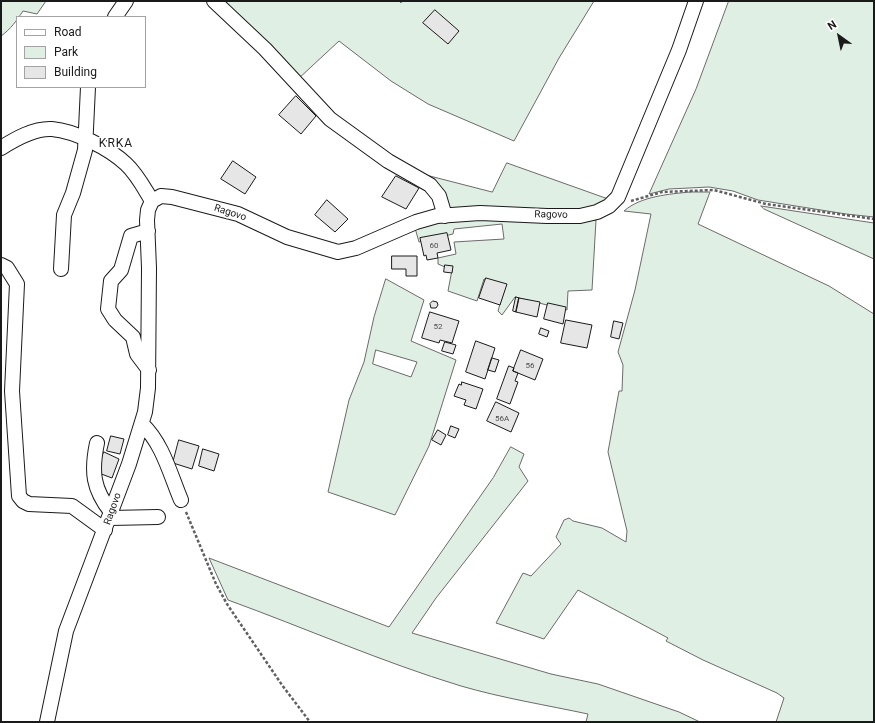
<!DOCTYPE html>
<html>
<head>
<meta charset="utf-8">
<style>
  body { margin:0 }
  #map { position:relative; width:875px; height:723px; overflow:hidden; background:#fff; font-family:Roboto,sans-serif }
  canvas { display:block }
  .frame { position:absolute; inset:0; border:2px solid #1a1a1a; pointer-events:none }
  .legend { position:absolute; left:16px; top:16px; width:130px; height:72px; box-sizing:border-box; background:#fff; border:1px solid #a3a3a3; margin:0; padding:5px 7px; list-style:none; font-size:12px; color:#1a1a1a }
  .legend li { display:flex; align-items:center; gap:8px; height:20px }
  .legend b { width:20px; border:1px solid #a3a3a3 }
  .north { position:absolute; left:819px; top:16px; width:40px; height:40px; -webkit-text-stroke:3px #fff; paint-order:stroke; rotate:327deg; font-size:11px; font-weight:700; line-height:16px; text-align:center; color:#1a1a1a }
  .north::after { content:''; display:block; margin:auto; width:14px; height:18px; background:#1a1a1a; clip-path:polygon(50% 0,100% 100%,50% 72%,0 100%) }
</style>
</head>
<body>
<div id="map">
<canvas width="875" height="723"></canvas>
<div class="frame"></div>
<ul class="legend">
<li><b style="height:5px;background:#fff"></b>Road</li>
<li><b style="height:11px;background:#e0efe3"></b>Park</li>
<li><b style="height:11px;background:#e6e6e6"></b>Building</li>
</ul>
<div class="north">N</div>
</div>
<script>
const c = document.querySelector('canvas').getContext('2d');
c.lineJoin = 'round';
function fillPath(path, color) { c.fillStyle = color; c.fill(path, 'evenodd'); }
function trace(path, color, width, dash) { c.strokeStyle = color; c.lineWidth = width; c.lineCap = dash ? 'butt' : 'round'; c.setLineDash(dash || []); c.stroke(path); }
function drawText(font, color, halo, rows, align = 'center') {
  c.font = font + ' Roboto,sans-serif'; c.lineWidth = 3; c.setLineDash([]); c.textBaseline = 'middle'; c.strokeStyle = halo; c.fillStyle = color; for (const [text, x, y, turn = 0] of rows) {
    c.save(); c.translate(x, y); c.rotate((+turn || 0) * Math.PI / 180); c.textAlign = isNaN(turn) ? turn : align; if (halo) c.strokeText(text, 0, 0); c.fillText(text, 0, 0); c.restore();
  }
}
const green = new Path2D(`
  M1,1H46L37,14L23,11C17,20 11,29 1,36Z
  M226,1H399L401,3L402,1H594L559,58L514,141L428,104L391,81L339,41L297,80L222,8Z
  M729,1H874V217L846,214L758,200L733,191L709,187L669,189L649,194L696,89Z
  M507,163L611,200L581,211L450,212L422,174L492,192Z
  M690,192H710L698,224L829,286L874,314V722H776L784,698L777,693L703,660L666,641L668,638L578,590L544,639L496,623L523,573L531,576L561,544L556,537L564,520L569,518L573,521L602,528L626,542L627,531L608,452L619,391H622L623,365L618,352L635,290L651,214L624,211C641,196 670,194 690,192Z
  M761,206L874,223V259L764,209Z
  M468,219L571,223L596,220L592,290L568,291L567,310L515,297L502,315L498,311L505,287L484,279L477,301L448,291L452,270L438,264V258L456,254L454,242L504,239L502,224L454,229L453,234L419,242L415,228L438,222Z
  M386,279L424,300L411,341L456,360L429,446L395,515L328,492L349,400L364,362L374,317ZM376,350L417,362L411,377L373,364Z
  M511,447L524,454L519,467L528,481L436,598L412,633L551,674L598,684L679,712L700,722H586L588,714C546,705 502,698 461,686C382,662 305,628 228,600L209,558L389,627L493,478Z`);
const building = new Path2D(`
  M435,10L459,31L448,44L423,23Z
  M296,96L316,116L301,134L279,115Z
  M233,161L256,177L245,194L221,179Z
  M396,176L419,188L406,209L382,197Z
  M327,200L348,219L335,232L315,215Z
  M447,233L451,250L437,253L438,258L427,260L426,255L424,256L420,238Z
  M392,256H417V276H406V269H392Z
  M445,265L453,266L452,273L444,272Z
  M486,278L507,284L500,305L479,298Z
  M516,297L519,298L516,312L513,311Z
  M519,298L540,302L537,317L516,312Z
  M433,301L437,302L438,305L436,308H431L430,304Z
  M548,303L566,307L563,324L544,319Z
  M430,312L459,321L452,343L440,340L439,343L422,338Z
  M566,320L592,325L587,348L561,343Z
  M614,321L623,323L619,339L611,337Z
  M541,328L549,331L547,337L539,334Z
  M476,341L495,348L485,379L466,372Z
  M445,342L456,345L453,354L442,351Z
  M521,350L543,359L535,380L513,371Z
  M492,358L499,360L495,372L488,370Z
  M509,366L514,368L513,371L518,373L515,381L518,382L510,404L497,399Z
  M462,382L483,389L476,409L464,405L466,400L454,396L459,384L461,385Z
  M496,402L519,413L511,432L487,421Z
  M451,426L459,429L455,438L448,435Z
  M438,430L446,435L441,445L432,440Z
  M111,436L124,439L120,454L107,451Z
  M179,440L199,446L192,469L173,463Z
  M203,449L219,454L214,471L199,466Z
  M104,452L119,459L112,478L96,472Z`);
const path = new Path2D(`
  M631,201L662,192L714,190L766,204L874,219
  M186,512L216,584L227,604L282,685L310,722`);
const minor = new Path2D(`
  M214,1L265,49L330,119L388,161L430,185L439,196L445,216
  M115,17L126,1
  M1,148C15,139 34,128 52,129C75,131 109,148 126,164C137,174 144,188 152,201
  M148,231L131,236L121,270L111,281L108,309L115,320L133,337L137,354L149,370
  M1,265L7,268L17,284L12,391L19,496L23,501L29,504L72,506L105,530
  M61,269L64,215L73,193L85,150L88,87
  M142,424C163,444 170,474 181,500
  M97,443C91,472 93,489 111,512
  M110,518L158,517
  M47,722L66,631L129,464L145,412L148,388L149,268L147,220L148,210L152,201L161,196L172,197L238,214L287,237L338,252L356,248L416,222L437,216L480,213L547,216H580L597,212L609,206L618,197L679,50L696,1`);
const numberNames = [
  ["60",434,246],
  ["52",438,327],
  ["56",530,366],
  ["56A",502,419]
];
const streetNames = [
  ["Ragovo",230,213,18],
  ["Ragovo",551,215,1],
  ["Ragovo",113,509,-70]
];
const quarterNames = [
  ["KRKA",116,144]
];
fillPath(green, '#e0efe3');
trace(green, '#6a6a6a', 1);
fillPath(building, '#e6e6e6');
trace(building, '#1a1a1a', 1);
trace(minor, '#1a1a1a', 16);
trace(path, '#5f5f5f', 2.5, [3, 2]);
trace(minor, '#fff', 14);
drawText('8px', '#4d4d4d', null, numberNames);
drawText('10px', '#1a1a1a', '#fff', streetNames);
c.letterSpacing = '1px';
drawText('12px', '#1a1a1a', '#fff', quarterNames);
c.letterSpacing = '0px';
</script>
</body>
</html>
